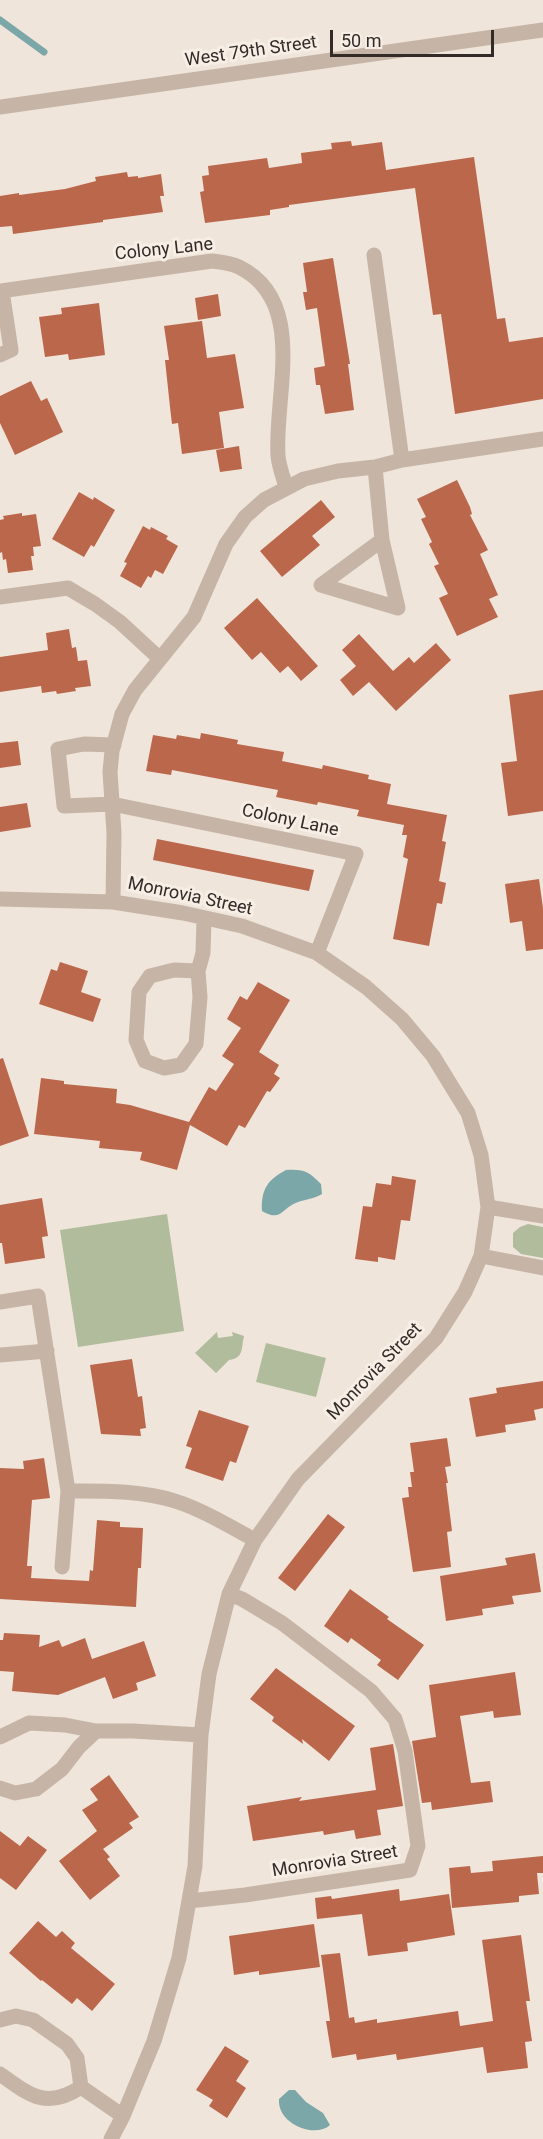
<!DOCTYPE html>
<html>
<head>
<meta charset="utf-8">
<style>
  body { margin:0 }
  #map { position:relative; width:543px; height:2139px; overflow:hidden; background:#efe5da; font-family:Roboto,sans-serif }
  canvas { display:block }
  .scale { position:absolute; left:330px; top:30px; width:164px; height:27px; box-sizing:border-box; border:3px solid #332b27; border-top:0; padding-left:8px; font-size:18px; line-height:21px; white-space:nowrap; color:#332b27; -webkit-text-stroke:4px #f7efe6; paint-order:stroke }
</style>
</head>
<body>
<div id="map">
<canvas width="543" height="2139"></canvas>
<div class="scale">50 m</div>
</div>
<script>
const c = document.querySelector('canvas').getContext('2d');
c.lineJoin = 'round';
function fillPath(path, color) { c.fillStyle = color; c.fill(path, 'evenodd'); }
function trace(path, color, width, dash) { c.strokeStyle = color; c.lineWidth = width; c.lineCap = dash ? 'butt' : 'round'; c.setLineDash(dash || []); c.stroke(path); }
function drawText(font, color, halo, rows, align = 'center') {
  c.font = font + ' Roboto,sans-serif'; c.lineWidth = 6; c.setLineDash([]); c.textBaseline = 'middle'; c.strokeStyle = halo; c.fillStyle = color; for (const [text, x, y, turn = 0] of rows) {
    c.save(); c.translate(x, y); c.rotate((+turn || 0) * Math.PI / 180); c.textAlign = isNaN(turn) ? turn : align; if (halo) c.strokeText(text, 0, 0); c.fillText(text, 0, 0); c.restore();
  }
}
const green = new Path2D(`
  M167,1214L184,1331L78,1347L60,1230Z
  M528,1224L543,1227V1258L521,1254L513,1247V1233L520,1227Z
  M217,1332L218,1338L233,1336L232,1332L244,1336C241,1349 244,1358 229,1360L216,1373L195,1353Z
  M266,1343L326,1358L316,1397L256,1382Z`);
const water = new Path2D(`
  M286,1170C304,1169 308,1171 321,1184L322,1194C313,1199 307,1199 298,1202C282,1207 282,1223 262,1211C261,1190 267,1180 286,1170Z
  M289,2090H295L306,2102L323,2113L330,2125C315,2139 277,2124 279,2099Z`);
const stream = new Path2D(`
  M0,20L44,52`);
const building = new Path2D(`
  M351,141L352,146L382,142L386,170L474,157L497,319L505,318L509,342L543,337V399L455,414L441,314L433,315L415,188L289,205V207L270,210V215L205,223L200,192L204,191L202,176L209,175L208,166L267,158L269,168L302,163L301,153L332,149L331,143Z
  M127,172L128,177L138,176V178L161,174L164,196H160L163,212L103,220V222L13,234L12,226L0,227V196L19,193V195L65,189L96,181L95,177Z
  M333,258L350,364H348L354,410L325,414L320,385H316L314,368L325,366L317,308L306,310L303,292H307L303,263Z
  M218,294L221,316L198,320L195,298Z
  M99,303L105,355L69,360L68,354L45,357L39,317L62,314L61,308Z
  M202,321L207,358L235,354L244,408L219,412L224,448L182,454L178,423L172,424L170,407L165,360H169L164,326Z
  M31,381L41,401L47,398L63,432L15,455L0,423V396Z
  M239,446L242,469L220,472L216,450Z
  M457,480L470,507L472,514L470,515L488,550L480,554L498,595L489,599L498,617L457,636L439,598L448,594L434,566L439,564L429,544L432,542L421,519L426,517L417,499Z
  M79,492L93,500L94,497L115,510L94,547L91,545L84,557L52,539Z
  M321,500L335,517L312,536L320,545L282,577L260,551Z
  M22,513V516L36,514L41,546L33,547L34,556H31L33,570L8,573L6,559L3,560L2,552L0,553V520L4,519L3,516Z
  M143,526L150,530L151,527L168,536L166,539L178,546L163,574L155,570L151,578L148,576L141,588L120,576L127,563L124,562Z
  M257,598L318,666L301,681L288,666L280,673L261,652L252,660L224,628Z
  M69,629L72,648L76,647L78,661L87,660L91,686L75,688L76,691L57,694L56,691L42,693L41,686L0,692V657L48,650L46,633Z
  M359,634L393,671L409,657L414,663L436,643L451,660L396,711L369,682L353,696L340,680L356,666L342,650Z
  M543,690V811L508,816L501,763L517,761L509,695Z
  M201,733L238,740L237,744L284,752L282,761L322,769L323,765L369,775L368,779L391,784L387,804L447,815L442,841L446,842L439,881L446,883L442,904L437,903L429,946L393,939L408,859L403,857L407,835H402L404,825L357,816L359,810L318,802L317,805L276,797L278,790L172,770L171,775L146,771L153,735L176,739L177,735L200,739Z
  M18,741L21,765L0,768V743Z
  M27,803L31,827L0,832V807Z
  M157,839L314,870L309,891L153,860Z
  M539,879L543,908V949L526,951L522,921L510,923L505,884Z
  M60,962L88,971L81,992L101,999L93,1022L39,1004L51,969L57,971Z
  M258,982L290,1000L259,1052L279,1065L274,1074L280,1078L270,1092L267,1091L245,1128L239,1125L227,1146L190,1125L177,1170L140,1160L142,1152L99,1148L100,1141L34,1134L41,1078L64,1081V1084L117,1089L116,1103L130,1105L189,1122L209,1087L216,1091L234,1064L222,1056L241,1028L227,1019L240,996L247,1000Z
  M3,1058L29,1136L0,1146V1059Z
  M392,1176L416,1180L410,1221L401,1220L395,1260L378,1257V1262L355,1259L363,1206L372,1207L376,1183L391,1185Z
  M42,1198L48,1236L42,1237L45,1258L5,1264L2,1243H0V1205Z
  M132,1359L138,1397L142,1396L146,1428L140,1429L141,1436L101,1434L90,1365Z
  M543,1381V1408L534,1410L536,1420L505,1425L506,1432L476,1437L469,1398L497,1393L496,1388Z
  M199,1410L249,1426L236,1463L230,1461L223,1481L185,1468L192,1448L186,1446Z
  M447,1438L451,1466L445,1467L448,1483H446L452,1531L447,1532L451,1567L413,1572L402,1498L409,1497L408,1487H412L410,1472H414L410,1443Z
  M44,1458L50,1498L32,1500L27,1566H32L31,1578L89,1581L90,1570L93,1571L97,1520L120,1522V1527L143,1528L141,1568H138L136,1607L0,1599V1468L24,1469L23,1461Z
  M328,1514L345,1527L295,1591L278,1578Z
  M535,1553L541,1592L512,1596L514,1604L482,1609L483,1615L446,1621L440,1576L507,1565L505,1558Z
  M350,1589L389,1617L387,1619L424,1645L398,1680L377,1665L381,1660L351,1638L348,1643L324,1626Z
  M4,1633L40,1635L39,1647L59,1640L62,1647L85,1638L92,1659L144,1641L156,1676L136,1683L138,1690L113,1699L105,1677L58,1695L12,1691L14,1672L0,1671V1640H3Z
  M276,1668L355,1726L329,1761L302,1739L303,1744L272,1721L274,1717L250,1699Z
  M515,1672L521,1715L494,1718L493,1711L460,1716L471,1783L490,1781L493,1802L432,1810L431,1802L422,1803L412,1741L436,1737L429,1685Z
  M393,1744L403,1806L377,1810L381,1835L356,1839L354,1830L324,1835L323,1831L253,1841L247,1806L302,1797L299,1801L376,1790L370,1748Z
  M109,1775L139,1817L129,1823L133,1828L103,1849L110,1857L107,1859L120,1876L90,1900L59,1861L97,1831L82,1810L98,1800L90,1789Z
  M0,1831L20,1846L28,1836L47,1850L16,1890L0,1878Z
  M543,1856V1873H537L539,1894L519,1896V1902L452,1908L449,1868L470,1866L471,1873L493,1871L492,1861Z
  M399,1889L400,1901L449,1894L455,1935L407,1943L408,1951L368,1956L362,1914L317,1919L315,1898L331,1896L332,1899Z
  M38,1921L56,1937L62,1931L75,1943L71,1948L115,1984L92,2011L77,1998L72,2004L42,1980L41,1981L9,1953Z
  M314,1924L320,1967L259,1975V1971L234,1975L229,1936Z
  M521,1935L530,2001H526L532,2041L525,2042L528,2068L487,2073L483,2047L397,2060L396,2054L357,2060L356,2054L332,2058L326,2021H330L321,1955L340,1953L349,2018L354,2017L355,2023L377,2019V2023L458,2011L460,2026L493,2021L482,1940Z
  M225,2046L249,2061L236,2081L246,2088L227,2118L209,2106L213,2100L196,2090Z`);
const minor = new Path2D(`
  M0,107L543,30
  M374,255L402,460
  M0,291L212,261C220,262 231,263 239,267C308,301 274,395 278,456C279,466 283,477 286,487
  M0,355L11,350L2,291
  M375,467L382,540L321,585L398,608L382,540
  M0,597L68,588L95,604L120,622L159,658
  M114,745L84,744L58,749L64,806L112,804L356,854L317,953
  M0,899L113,902L183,913L242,926L317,953L366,987L402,1019L433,1056L468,1113L481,1155L488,1207L481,1256L465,1292L436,1338L298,1479L255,1540L229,1594L209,1674L201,1735L195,1866L179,1958L154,2041L123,2116L111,2139
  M113,902L114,833L110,772L112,751L122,714L135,690L194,617L226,544L245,517L264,500L304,479L338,471L375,467L402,460L543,439
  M198,971L174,970L150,976L139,992L136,1040L145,1061L164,1068L181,1065L196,1044L200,997L198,971L203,953L204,919
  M488,1207L543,1216
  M481,1256L543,1268
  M0,1302L38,1296L68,1491C102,1491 142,1490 175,1501C203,1510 229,1526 255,1540
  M0,1355L47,1351
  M62,1567L68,1491
  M0,1737L29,1723L65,1725L96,1731H133L201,1735
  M0,1788L15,1793L36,1789L62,1769L79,1747L96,1731
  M189,1901L245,1895L410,1870L418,1846L405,1751L395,1719L371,1691L282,1623L242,1599L229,1594
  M0,2020L16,2016L33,2020L67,2044L77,2058L81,2087L123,2116
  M0,2074C29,2095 47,2110 81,2087`);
const streetNames = [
  ["West 79th Street",251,52,-8],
  ["Colony Lane",164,250,-6],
  ["Colony Lane",290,821,12],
  ["Monrovia Street",190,897,12],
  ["Monrovia Street",375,1372,-46],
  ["Monrovia Street",335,1862,-9]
];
fillPath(green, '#b1bc9c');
fillPath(water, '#7ca7a9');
trace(stream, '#7ca7a9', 7);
fillPath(building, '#bb674c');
trace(minor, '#c6b5a7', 15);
drawText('18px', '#332b27', '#f7efe6', streetNames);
</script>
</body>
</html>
